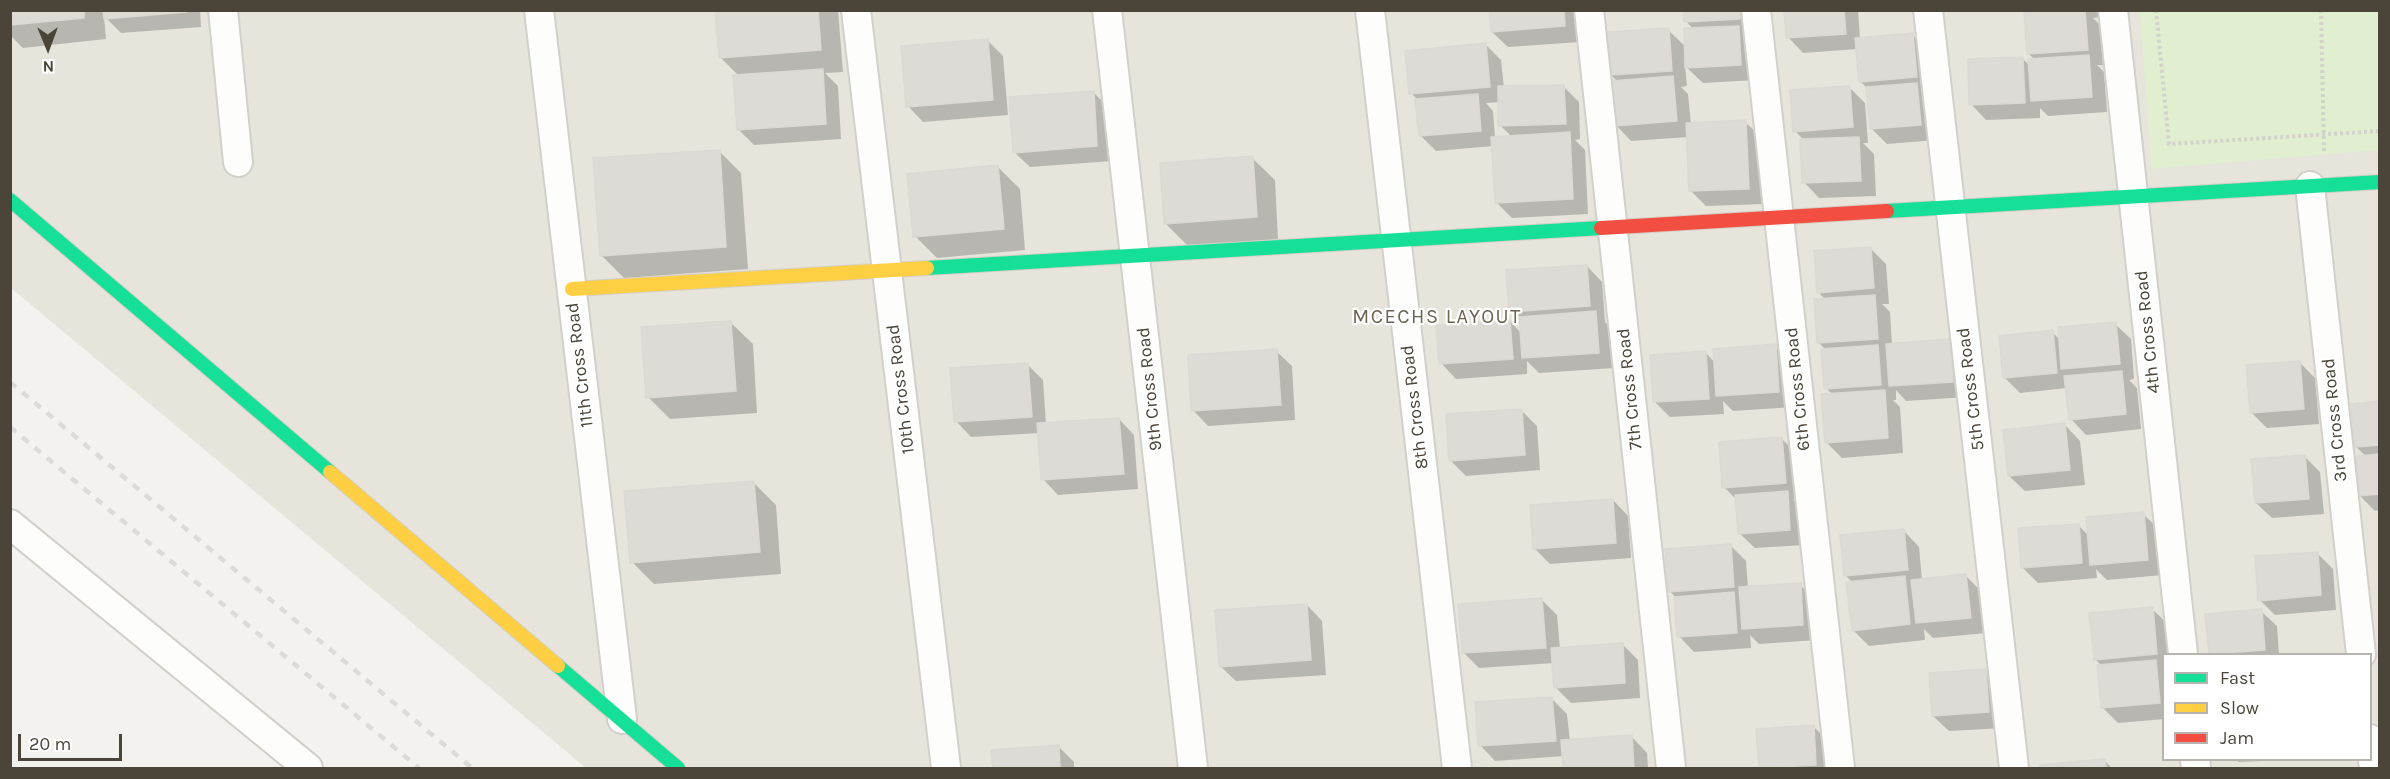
<!DOCTYPE html>
<html>
<head>
<meta charset="utf-8">
<style>
  body { margin:0 }
  #map { position:relative; width:2390px; height:779px; overflow:hidden; background:#f4f2ee; font-family:Karla,sans-serif }
  canvas { display:block }
  .frame { position:absolute; inset:0; border:12px solid #4b4439; pointer-events:none }
  .legend { position:absolute; left:2162px; top:653px; width:210px; height:108px; box-sizing:border-box; background:#fff; border:2px solid #b7b4b0; margin:0; padding:8px 10px; list-style:none; font-size:18px; color:#4b4439 }
  .legend li { display:flex; align-items:center; gap:12px; height:30px }
  .legend b { width:30px; border:2px solid #b7b4b0 }
  .north { position:absolute; left:18px; top:18px; width:60px; height:60px; -webkit-text-stroke:4px #fff; paint-order:stroke; rotate:179deg; font-size:16px; font-weight:700; line-height:24px; text-align:center; color:#4b4439 }
  .north::after { content:''; display:block; margin:auto; width:21px; height:27px; background:#4b4439; clip-path:polygon(50% 0,100% 100%,50% 72%,0 100%) }
  .scale { position:absolute; left:18px; top:734px; width:104px; height:27px; box-sizing:border-box; border:3px solid #4b4439; border-top:0; padding-left:8px; font-size:18px; line-height:21px; white-space:nowrap; color:#4b4439; -webkit-text-stroke:4px #fff; paint-order:stroke }
</style>
</head>
<body>
<div id="map">
<canvas width="2390" height="779"></canvas>
<div class="frame"></div>
<ul class="legend">
<li><b style="height:8px;background:#16e098"></b>Fast</li>
<li><b style="height:8px;background:#ffcf43"></b>Slow</li>
<li><b style="height:8px;background:#f24e42"></b>Jam</li>
</ul>
<div class="north">N</div>
<div class="scale">20 m</div>
</div>
<script>
const c = document.querySelector('canvas').getContext('2d');
c.lineJoin = 'round';
function fillPath(path, color) { c.fillStyle = color; c.fill(path, 'evenodd'); }
function trace(path, color, width, dash) { c.strokeStyle = color; c.lineWidth = width; c.lineCap = dash ? 'butt' : 'round'; c.setLineDash(dash || []); c.stroke(path); }
function drawText(font, color, halo, rows, align = 'center') {
  c.font = font + ' Karla,sans-serif'; c.lineWidth = 4.5; c.setLineDash([]); c.textBaseline = 'middle'; c.strokeStyle = halo; c.fillStyle = color; for (const [text, x, y, turn = 0] of rows) {
    c.save(); c.translate(x, y); c.rotate((+turn || 0) * Math.PI / 180); c.textAlign = isNaN(turn) ? turn : align; if (halo) c.strokeText(text, 0, 0); c.fillText(text, 0, 0); c.restore();
  }
}
const residential = new Path2D(`
  M10,11H2379V768H586L11,288ZM2164,654H2370V760H2164Z`);
const green = new Path2D(`
  M2140,11H2379V150L2151,169Z`);
const shadow = new Path2D(`
  M10,10H200L201,27L121,33L104,16L106,39L23,48L10,35Z
  M716,10H838L843,72L825,73L838,86L841,139L754,145L739,130V76L721,58Z
  M1491,10H1577L1580,42L1508,47L1492,32Z
  M1685,10H1754L1756,80L1703,83L1685,66L1687,86L1681,87L1688,94L1691,124L1745,122L1761,137L1764,204L1706,206L1691,191L1688,137L1631,141L1616,125L1618,82L1610,74L1668,30L1686,47L1693,29L1686,21Z
  M1786,10H1858L1860,39L1913,35L1928,50L1936,140L1887,144L1871,128L1868,89L1861,82L1858,49L1803,53L1788,37Z
  M2029,10H2099L2100,17L2093,18L2100,25L2103,65H2097L2104,72L2107,112L2048,116L2040,108V118L1986,120L1971,104L2023,59L2030,66L2035,60L2028,53L2031,13Z
  M987,40L1003,56L1008,115L923,122L908,106Z
  M1486,45L1501,60L1504,88L1564,87L1579,102L1580,139L1575,140L1585,150L1588,214L1512,218L1496,202L1493,146L1436,151L1420,135L1417,99L1411,93ZM1499,102L1500,125L1512,137L1495,138L1493,111L1486,103Z
  M1850,88L1865,103L1868,143H1863L1874,154L1876,196L1819,198L1804,182L1802,138L1795,131Z
  M1093,92L1109,108L1112,161L1030,167L1014,152Z
  M719,151L741,173L748,269L624,278L601,255Z
  M1252,158L1275,180L1278,239L1188,246L1166,224Z
  M998,167L1020,189L1025,250L937,258L915,236Z
  M1871,249L1886,264L1889,304H1882L1890,312L1892,345L1949,341L1965,356L1967,397L1906,401L1896,390V400H1893L1900,407L1903,453L1842,458L1826,442L1833,395L1826,388V350L1818,342L1826,300L1818,292Z
  M1587,266L1602,282L1605,322L1611,328L1614,368L1539,373L1527,361V374L1456,379L1441,363L1510,321L1521,333L1520,321L1510,311Z
  M730,322L753,344L757,413L670,419L648,397Z
  M2115,324L2131,339L2134,379L2129,380L2137,388L2141,429L2086,435L2071,419L2067,388L2020,393L2005,378L2052,332L2060,340Z
  M1775,346L1791,362L1794,407L1733,411L1723,401L1724,414L1670,417L1655,402L1705,352L1715,363Z
  M1276,351L1292,366L1295,420L1208,426L1193,410Z
  M2299,362L2315,378L2319,424L2267,428L2252,413Z
  M1027,364L1043,380L1046,424L1119,419L1134,435L1138,489L1058,495L1043,479L1040,433L971,437L956,421Z
  M2380,403V510L2375,511L2359,495L2367,457L2356,447Z
  M1521,410L1537,426L1540,470L1466,476L1450,460Z
  M2065,425L2080,441L2085,485L2025,491L2009,476Z
  M1782,439L1797,454L1801,498L1793,499L1803,508L1805,545L1755,548L1739,533L1737,500L1724,487Z
  M2305,457L2320,472L2324,514L2272,518L2256,503Z
  M754,483L776,505L781,574L654,584L632,562Z
  M1613,500L1628,516L1631,558L1550,564L1534,548Z
  M2143,514L2159,529L2163,575L2107,580L2096,569L2097,578L2038,583L2022,567L2079,526L2089,536Z
  M1904,531L1919,547L1922,580L1966,576L1981,591L1986,633L1933,638L1924,629L1925,640L1869,646L1853,630V583L1845,575Z
  M1731,546L1746,561L1748,588L1800,585L1816,600L1818,640L1759,644L1750,635L1751,648L1694,652L1679,636L1676,598L1670,591Z
  M2317,553L2333,569L2336,610L2275,615L2260,600Z
  M1542,600L1557,615L1560,649L1622,644L1638,660L1640,698L1571,703L1555,687L1554,663L1479,668L1463,652Z
  M1307,605L1322,621L1326,675L1236,681L1220,666Z
  M2152,609L2168,624L2171,654H2164V719L2118,723L2102,707V666L2095,659Z
  M2261,611L2277,626L2279,654H2210L2207,616Z
  M1985,670L2001,686L2004,728L1949,731L1933,716Z
  M1552,699L1567,714L1570,741L1632,737L1647,753L1648,768H1564V756L1495,761L1480,745Z
  M1813,726L1829,742L1830,768H1761L1758,731Z
  M1058,746L1074,762V768H994L993,751Z
  M2104,760L2112,768H2041V767Z
  M2236,760H2285L2239,762Z`);
const building = new Path2D(`
  M10,10H84V18L10,25Z
  M103,10H186L187,12L104,19Z
  M715,10H818L821,50L719,58Z
  M1489,10H1564L1565,26L1491,32Z
  M1683,10H1740V19L1684,22Z
  M1784,10H1844L1846,34L1786,38Z
  M2085,10L2088,50L2027,54L2024,12Z
  M1739,26L1741,65L1685,68L1684,28Z
  M1669,28L1672,71L1609,75L1606,32Z
  M1913,33L1917,77L1859,82L1855,38Z
  M988,39L993,100L906,107L901,46Z
  M1486,43L1490,87L1409,94L1405,51Z
  M2089,55L2092,97L2031,101L2028,59Z
  M2023,57L2025,103L1969,105L1968,59Z
  M823,69L826,124L737,130L733,75Z
  M1673,76L1677,121L1614,126L1611,81Z
  M1917,83L1921,125L1870,129L1866,87Z
  M1564,85L1566,124L1498,126V86Z
  M1850,86L1853,127L1793,132L1790,90Z
  M1094,91L1097,146L1013,153L1009,97Z
  M1478,94L1481,131L1419,136L1415,99Z
  M1746,120L1749,189L1689,191L1686,123Z
  M1570,132L1573,199L1495,203L1491,137Z
  M1859,137L1861,181L1802,183L1800,139Z
  M720,150L726,247L600,256L593,158Z
  M1253,156L1257,217L1164,224L1160,163Z
  M998,165L1004,229L913,237L907,174Z
  M1871,247L1874,288L1817,293L1814,251Z
  M1587,265L1590,306L1509,312L1506,270Z
  M1875,295L1878,339L1817,343L1814,299Z
  M1596,311L1599,353L1522,358L1519,317Z
  M1510,320L1513,359L1439,364L1436,325Z
  M731,321L736,391L646,398L641,327Z
  M2116,322L2120,364L2061,369L2058,327Z
  M2053,330L2057,373L2003,378L1999,336Z
  M1950,339L1953,382L1889,386L1886,344Z
  M1776,344L1779,392L1716,396L1713,349Z
  M1878,345L1881,385L1824,389L1821,349Z
  M1277,349L1281,405L1191,411L1188,355Z
  M1706,351L1709,399L1653,402L1650,355Z
  M2300,361L2304,409L2250,413L2246,365Z
  M1028,363L1032,417L954,422L950,368Z
  M2122,371L2126,414L2069,420L2064,376Z
  M1885,390L1888,438L1825,443L1821,394Z
  M2380,401V445L2355,447L2351,404Z
  M1522,409L1525,455L1449,461L1446,414Z
  M1119,418L1124,474L1041,480L1037,423Z
  M2065,423L2070,470L2008,476L2003,430Z
  M1782,437L1786,483L1722,488L1719,442Z
  M2380,454V494L2358,496L2355,456Z
  M2305,455L2309,499L2255,503L2251,459Z
  M754,481L760,552L630,563L624,491Z
  M1788,491L1790,530L1738,534L1735,495Z
  M1613,499L1616,543L1533,549L1530,505Z
  M2144,512L2148,560L2090,565L2086,517Z
  M2079,524L2082,563L2021,568L2018,528Z
  M1904,529L1908,570L1844,576L1840,535Z
  M1731,544L1734,587L1668,592L1665,549Z
  M2318,552L2321,595L2258,601L2255,556Z
  M1966,574L1971,618L1916,623L1911,580Z
  M1905,576L1910,624L1852,631L1846,582Z
  M1801,583L1803,625L1742,629L1739,587Z
  M1734,592L1737,633L1677,637L1674,597Z
  M1542,598L1546,648L1462,653L1458,604Z
  M1307,604L1311,660L1219,667L1215,610Z
  M2153,607L2157,654L2094,660L2089,613Z
  M2262,609L2265,650L2209,654L2205,614Z
  M1623,643L1625,683L1554,688L1551,648Z
  M2156,660L2160,703L2101,708L2097,665Z
  M1986,669L1989,712L1932,716L1929,673Z
  M1552,697L1556,741L1478,746L1475,702Z
  M1814,725L1816,765L1759,768L1756,729Z
  M1632,735L1634,768H1563L1561,740Z
  M1059,745L1060,768H993L991,750Z
  M2105,759L2106,768H2040V765Z`);
const path = new Path2D(`
  M2156,10L2169,144L2380,131
  M2321,10L2324,151`);
const street = new Path2D(`
  M223,10L238,162
  M539,10L622,719
  M856,10L946,768
  M1107,10L1193,768
  M1370,10L1457,768
  M1589,10L1671,768
  M1756,10L1840,768
  M1928,10L2014,768
  M2113,10L2183,654
  M2310,186L2361,654
  M10,524L308,768
  M2370,739L2374,768
  M2195,760L2196,768`);
const fast = new Path2D(`
  M10,200L330,472
  M1887,211L2380,182
  M927,268L1601,228
  M558,666L678,768`);
const slow = new Path2D(`
  M572,289L927,268
  M330,472L558,666`);
const jam = new Path2D(`
  M1601,228L1887,211`);
const rail = new Path2D(`
  M10,382L472,768
  M10,427L419,768`);
const streetNames = [
  ["4th Cross Road",2148,332,-96],
  ["11th Cross Road",580,365,-97],
  ["10th Cross Road",901,389,-97],
  ["9th Cross Road",1150,389,-96],
  ["7th Cross Road",1630,389,-96],
  ["6th Cross Road",1798,389,-96],
  ["5th Cross Road",1971,389,-97],
  ["8th Cross Road",1415,407,-97],
  ["3rd Cross Road",2335,420,-96]
];
const neighbourhoodNames = [
  ["MCECHS LAYOUT",1437,317]
];
fillPath(residential, '#e7e4dc');
fillPath(green, '#e1eecf');
fillPath(shadow, '#0003');
fillPath(building, '#dedbd6');
trace(building, '#dcd9d4', 1.5);
trace(street, '#d2d0cb', 32);
trace(fast, '#d3cfc5', 16);
trace(slow, '#d3cfc5', 16);
trace(jam, '#d3cfc5', 16);
trace(path, '#d3d2cc', 4, [3, 3]);
trace(street, '#fdfdfc', 28);
trace(fast, '#16e098', 14);
trace(slow, '#ffcf43', 14);
trace(jam, '#f24e42', 14);
trace(rail, '#dbdbda', 4.5, [8, 8]);
drawText('18px', '#4b4439', '#fff', streetNames);
c.letterSpacing = '1.5px';
drawText('20px', '#6e6250', '#fff', neighbourhoodNames);
c.letterSpacing = '0px';
</script>
</body>
</html>
